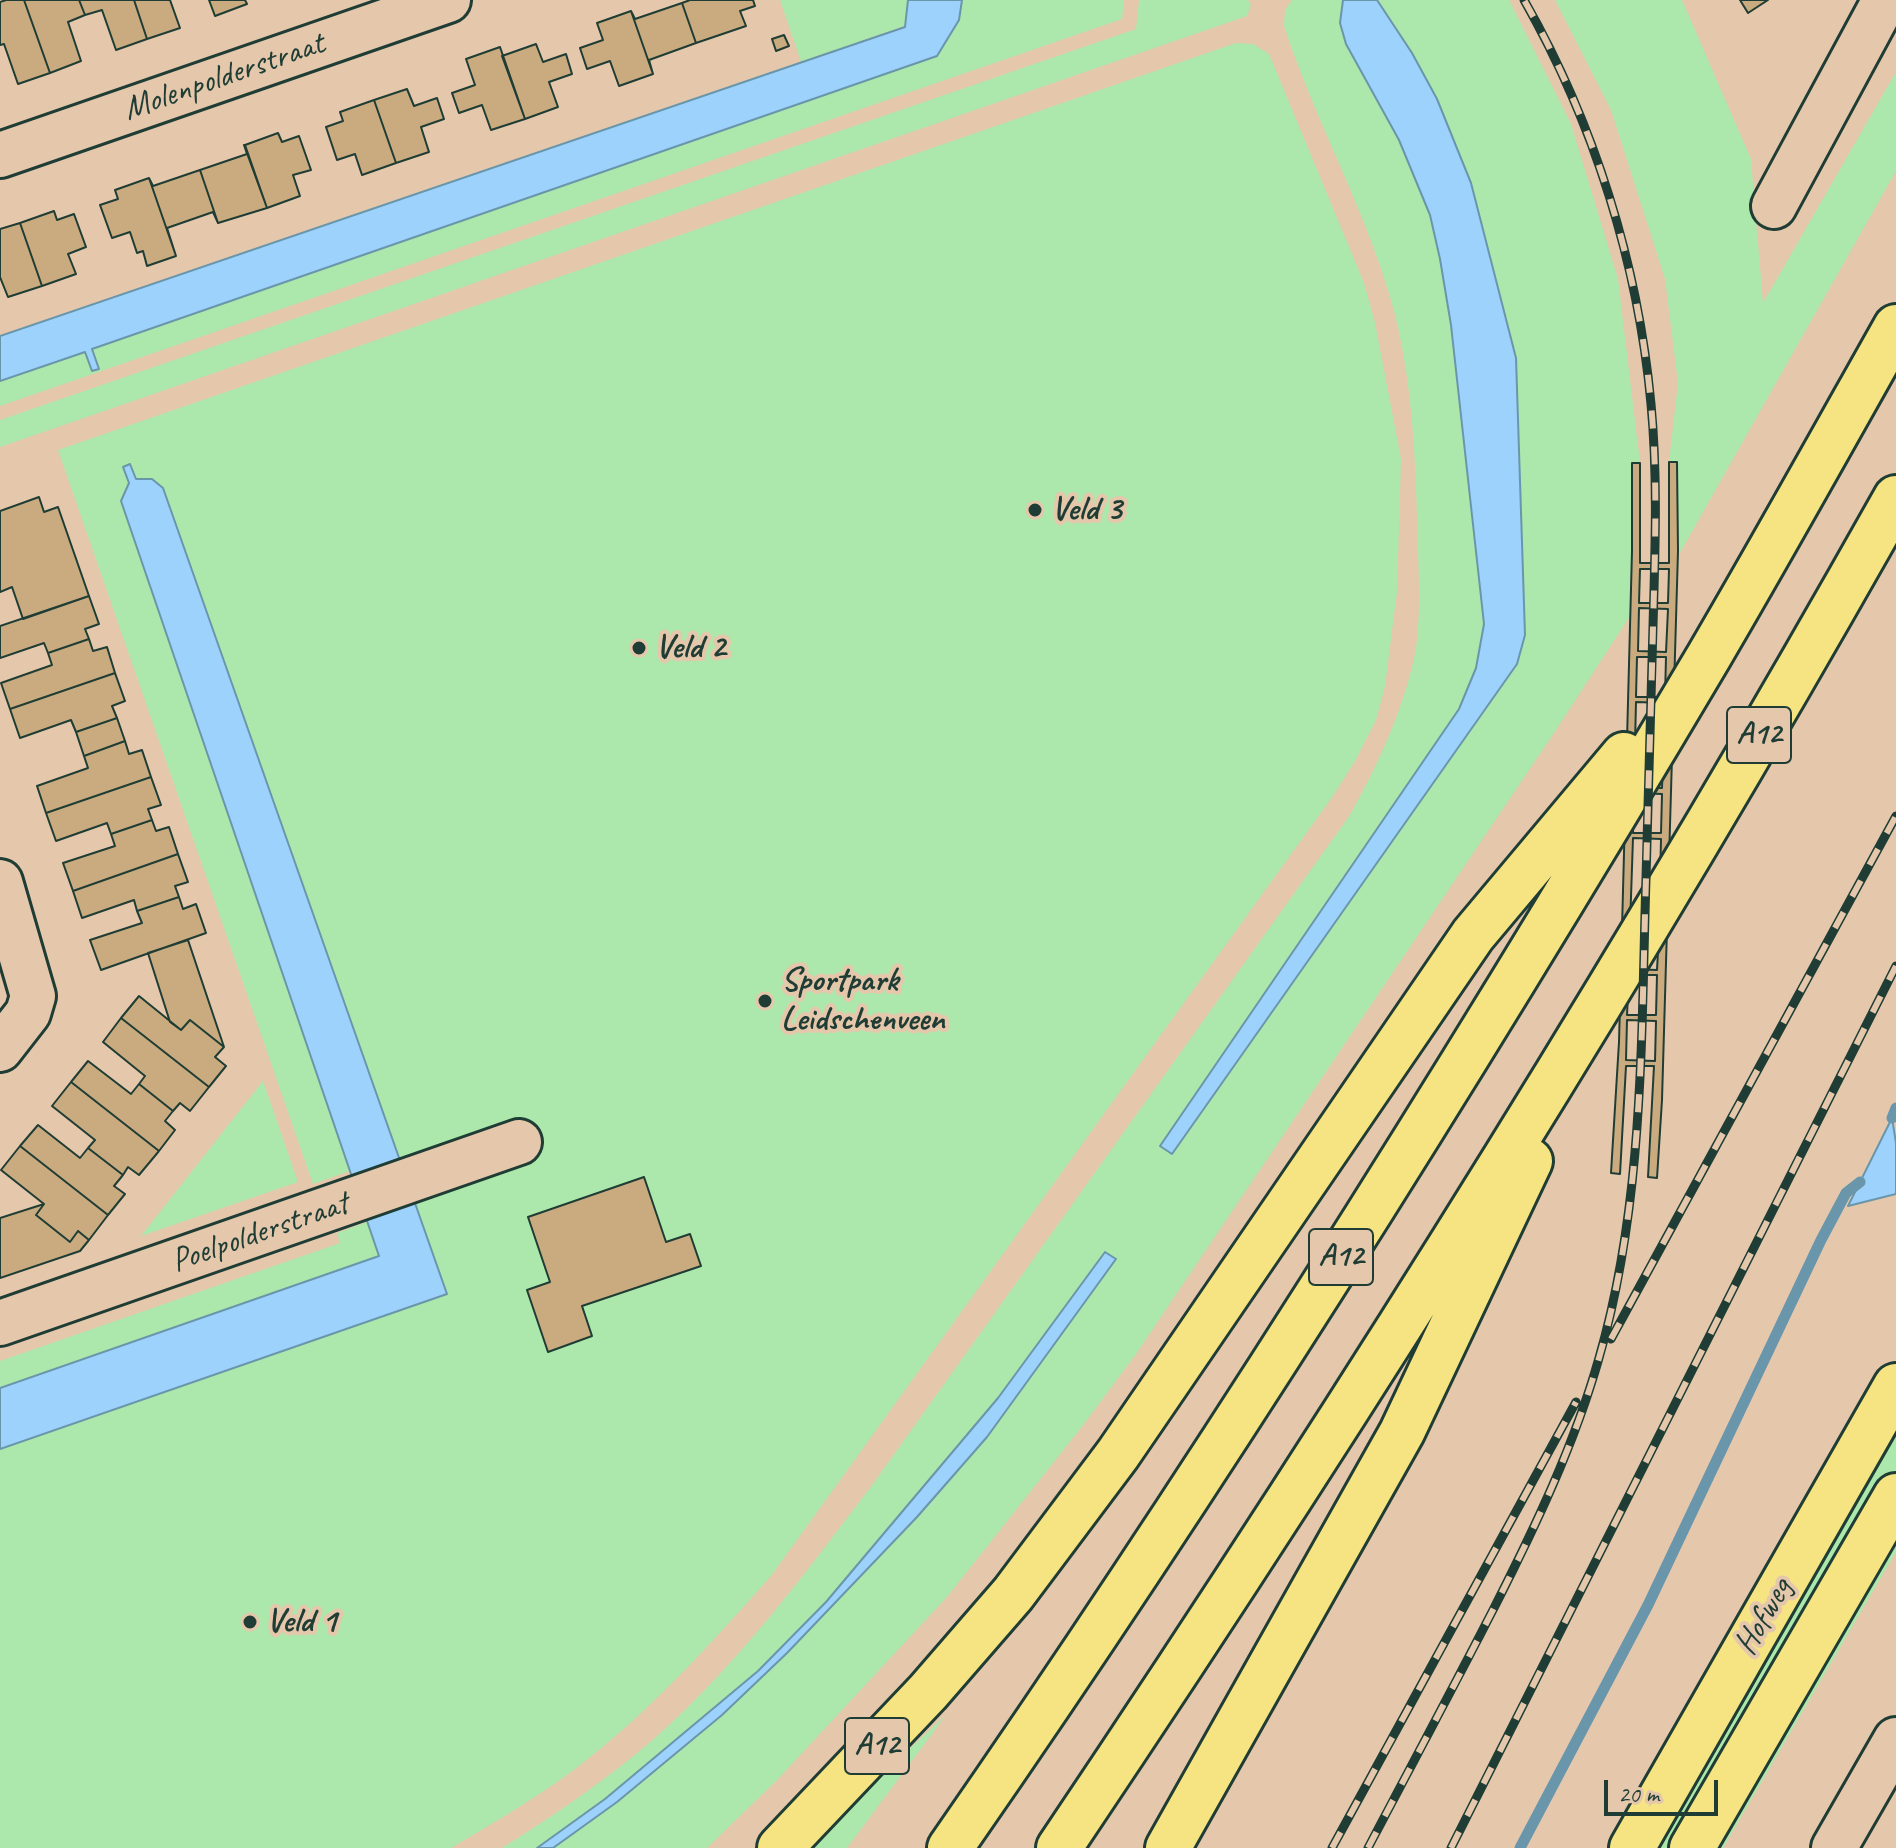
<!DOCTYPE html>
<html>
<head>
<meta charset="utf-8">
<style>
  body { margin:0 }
  #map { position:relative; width:1896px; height:1848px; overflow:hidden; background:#e5c8ac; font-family:Caveat,sans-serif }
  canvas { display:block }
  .scale { position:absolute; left:1604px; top:1780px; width:114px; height:36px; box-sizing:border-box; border:4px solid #1f3d34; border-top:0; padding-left:10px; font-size:24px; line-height:28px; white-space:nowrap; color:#1f3d34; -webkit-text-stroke:6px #e5c8ac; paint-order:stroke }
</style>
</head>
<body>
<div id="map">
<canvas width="1896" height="1848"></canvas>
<div class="scale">20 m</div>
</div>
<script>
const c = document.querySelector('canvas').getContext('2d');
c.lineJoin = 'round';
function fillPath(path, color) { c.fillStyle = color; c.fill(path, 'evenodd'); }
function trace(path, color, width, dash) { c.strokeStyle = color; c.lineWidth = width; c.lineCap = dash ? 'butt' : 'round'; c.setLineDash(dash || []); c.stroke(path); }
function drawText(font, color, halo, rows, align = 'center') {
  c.font = font + ' Caveat,sans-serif'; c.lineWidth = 8; c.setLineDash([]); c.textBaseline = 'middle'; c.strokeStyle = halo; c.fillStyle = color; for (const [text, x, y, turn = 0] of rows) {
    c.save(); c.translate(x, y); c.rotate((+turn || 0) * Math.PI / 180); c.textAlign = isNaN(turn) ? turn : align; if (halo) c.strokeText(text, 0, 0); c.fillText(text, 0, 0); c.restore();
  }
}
const green = new Path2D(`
  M780,0H908L905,26L801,62Z
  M962,0H1124L1122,19L0,406V381L85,351L98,369L92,349L937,56L959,20Z
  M1139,0H1248L1251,5L1247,16L0,447V420L1136,29Z
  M1292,0H1343L1340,23L1399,140L1430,215L1440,259L1451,325L1484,624L1476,668L1459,709L1161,1147L1172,1154L1517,664L1525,635L1516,358L1471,183L1377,0H1509L1571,124L1618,279L1640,463H1633L1630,616L1554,733L1136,1354L1084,1424L947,1597L778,1779L707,1848H553L617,1802L722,1715L787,1653L917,1517L987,1437L1116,1260L1105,1252L998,1398L826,1602L758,1671L605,1799L537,1848H502C556,1814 608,1779 656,1737C740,1662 807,1571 875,1481L1350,815C1378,764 1401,715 1414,659C1421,626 1419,583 1418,550C1416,472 1414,391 1395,315C1369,215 1316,124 1284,26L1285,10Z
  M1555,0H1682L1751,159L1763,303L1896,72V171L1677,558V462H1669L1678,383L1665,279L1611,110Z
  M1236,43L1253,44L1269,54L1364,283L1375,323L1401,459L1397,592L1385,686L1376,720L1355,761L1333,796L771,1576C714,1640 657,1704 589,1758C547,1792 498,1820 451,1848H0V1449L447,1294L163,488L129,483L122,501L350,1171L313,1184L58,450Z
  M263,1081L298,1182L141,1236Z
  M367,1222L380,1257L0,1388V1361L340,1243L337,1233Z
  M1896,1416V1472L1677,1848H1646Z
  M1896,1523V1552L1880,1579L1723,1848H1706Z
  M946,1715L847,1848H802Z`);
const water = new Path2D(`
  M908,0H962L959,20L937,56L92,349L99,369L92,371L85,352L0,381V336L905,27Z
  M1343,0H1377L1381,6L1412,53L1437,99L1471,183L1516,358L1525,635L1517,664L1172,1154L1160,1146L1459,709L1476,668L1484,624L1451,325L1440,259L1430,215L1399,140L1346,44L1340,23Z
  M130,464L136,479H152L163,488L447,1294L0,1449V1388L379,1256L121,501L129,483L123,467Z
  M1892,1118L1896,1143V1194L1848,1206Z
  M1105,1252L1116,1259L987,1437L917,1517L787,1653L722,1715L617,1802L553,1848H537L605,1799L758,1671L826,1602L998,1398Z`);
const stream = new Path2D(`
  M1892,1118L1896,1108
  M1520,1848L1648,1605L1821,1240L1846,1193L1860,1182`);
const building = new Path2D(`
  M6,0H24L50,73L18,84L4,44L0,45V2Z
  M24,0H79L85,15L68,22L81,61L50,73Z
  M79,0H134L147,39L116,50L102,10L85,15Z
  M134,0H170L180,28L147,39Z
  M209,0H245L247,4L215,16Z
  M690,0H753L755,6L740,11L746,26L696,43L682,3Z
  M1740,0H1768L1748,13Z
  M682,3L696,43L649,60L653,74L631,11L635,19Z
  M631,11L653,74L619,86L610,61L587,69L580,48L603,40L597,23Z
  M784,35L789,46L776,51L772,39Z
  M536,44L543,62L566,54L572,74L549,82L558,107L525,119L502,56Z
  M500,47L525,119L491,130L482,105L459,113L452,93L475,85L466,59Z
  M407,89L414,106L437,98L444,119L421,127L429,152L396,163L374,100Z
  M374,100L396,163L362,175L355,154L337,160L326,127L343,121L340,112Z
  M278,133L282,142L299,136L311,170L293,175L300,196L267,208L245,145Z
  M244,145L267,208L218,223L200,170L247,154Z
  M200,170L218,223L213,212L167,228L176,256L149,178L153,186Z
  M149,178L176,256L147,266L143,251L137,253L130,232L112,238L100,205L118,199L115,190Z
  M54,211L57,220L74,214L86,247L68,254L76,274L42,286L20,223Z
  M20,223L42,286L8,297L0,277V229Z
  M1669,462H1677L1678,551L1662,1100L1657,1178L1648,1177L1654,1066H1626L1620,1174L1611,1173L1619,1042L1632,551V463H1640V563H1669ZM1640,569H1669L1668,603H1639ZM1639,608L1668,609L1666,652L1638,651ZM1637,657H1666L1665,697H1636ZM1636,702L1665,703L1662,788L1634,787ZM1634,793L1662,794L1661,833H1633ZM1633,838L1661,839L1659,927L1630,926ZM1659,933L1657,970L1629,969ZM1629,975H1657L1656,1015H1627ZM1627,1020L1656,1021L1655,1061L1626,1060Z
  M39,497L44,512L58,507L89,596L23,619L12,587L0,592V511Z
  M89,596L99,624L85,629L89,639L48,653L44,643L0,658V626Z
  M89,639L93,651L107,647L115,673L10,709L1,683L52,665L48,653Z
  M115,673L125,701L112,706L117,718L76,732L71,720L20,738L10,709Z
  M117,718L125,741L84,756L76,732Z
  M125,741L129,754L142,750L151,777L46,813L37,786L88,768L84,756Z
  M151,777L161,805L148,809L152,820L111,834L107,823L56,841L46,813Z
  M152,820L156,831L169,827L178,854L73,891L63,863L115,846L111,834Z
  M178,854L188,882L175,886L179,897L137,911L134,900L82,918L73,891Z
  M179,897L183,909L196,904L206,933L101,970L90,940L142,923L137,911Z
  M188,940L224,1047L190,1020L181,1030L170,1022L148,953Z
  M139,996L181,1030L190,1020L224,1047L215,1057L226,1066L209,1087L121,1018Z
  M121,1018L209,1087L190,1111L180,1103L173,1111L139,1084L145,1076L103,1042Z
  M88,1061L131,1094L139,1084L173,1111L165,1121L175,1130L159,1151L71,1082Z
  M71,1082L159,1151L139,1175L128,1167L123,1175L88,1148L95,1140L52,1106Z
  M38,1125L80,1158L88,1148L123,1175L114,1186L125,1194L108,1215L20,1146Z
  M20,1146L108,1215L89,1240L78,1231L70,1242L36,1215L44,1204L1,1170Z
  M644,1177L666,1242L690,1234L701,1266L582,1306L592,1336L548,1352L527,1290L550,1282L528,1217Z
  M44,1204L36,1215L70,1242L78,1231L89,1240L80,1251L0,1278V1218Z`);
const minor = new Path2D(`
  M0,155L448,0
  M1774,206L1885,0
  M0,882L33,996L28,1013L0,1049
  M0,1323L519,1142
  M1834,1848L1896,1740`);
const major = new Path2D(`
  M1632,1848L1896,1386
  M1692,1848L1896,1496`);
const highway = new Path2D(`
  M780,1848L928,1692L1013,1594L1118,1454L1473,935L1624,755
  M950,1848C1219,1461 1469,1061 1709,656C1773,547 1834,437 1896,327
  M1059,1848C1354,1409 1636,960 1896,498
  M1168,1848L1402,1432L1530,1161`);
const rail = new Path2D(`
  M1611,1339L1896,816
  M1332,1848L1576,1402
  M1368,1848C1410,1768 1453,1688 1494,1608C1535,1527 1574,1446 1599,1358C1644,1202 1641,1039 1646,878C1648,794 1651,710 1653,626C1655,552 1658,478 1651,404C1638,263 1594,123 1524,0
  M1451,1848L1896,966`);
const markers = [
  [1035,510,8,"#1f3d34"],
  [639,648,8,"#1f3d34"],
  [765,1001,8,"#1f3d34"],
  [250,1622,8,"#1f3d34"]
];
const shields = [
  [1759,735,64],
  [1341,1257,64],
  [877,1746,64]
];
const shieldNames = [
  ["A12",1759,735],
  ["A12",1341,1257],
  ["A12",877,1746]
];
const streetNames = [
  ["Molenpolderstraat",224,77,-19],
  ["Poelpolderstraat",260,1233,-19],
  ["Hofweg",1764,1617,-60]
];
const poiNames = [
  ["Veld 3",1051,510],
  ["Veld 2",655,648],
  ["Sportpark",781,981],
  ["Leidschenveen",781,1020],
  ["Veld 1",266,1622]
];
fillPath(green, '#ace7ac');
fillPath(water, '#9cd2fb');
trace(water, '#6a96ab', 2);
trace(stream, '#6a96ab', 11);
fillPath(building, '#caab7f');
trace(building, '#1f3d34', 2);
trace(minor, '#1f3d34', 50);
trace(major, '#1f3d34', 50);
trace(highway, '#1f3d34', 50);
trace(minor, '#e5c8ac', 44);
trace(major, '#f6e381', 44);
trace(highway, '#f6e381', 44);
trace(rail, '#1f3d34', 9);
trace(rail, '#e5c8ac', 6, [18]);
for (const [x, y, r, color] of markers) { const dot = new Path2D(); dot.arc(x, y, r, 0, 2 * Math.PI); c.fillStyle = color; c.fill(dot); trace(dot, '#e5c8ac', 3); }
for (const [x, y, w] of shields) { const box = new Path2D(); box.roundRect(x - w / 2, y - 28, w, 56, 6); c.fillStyle = '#e5c8ac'; c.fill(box); trace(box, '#1f3d34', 2); }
drawText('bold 32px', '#1f3d34', null, shieldNames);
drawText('34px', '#1f3d34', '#e5c8ac', streetNames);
drawText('bold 34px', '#1f3d34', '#e5c8ac', poiNames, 'left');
</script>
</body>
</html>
